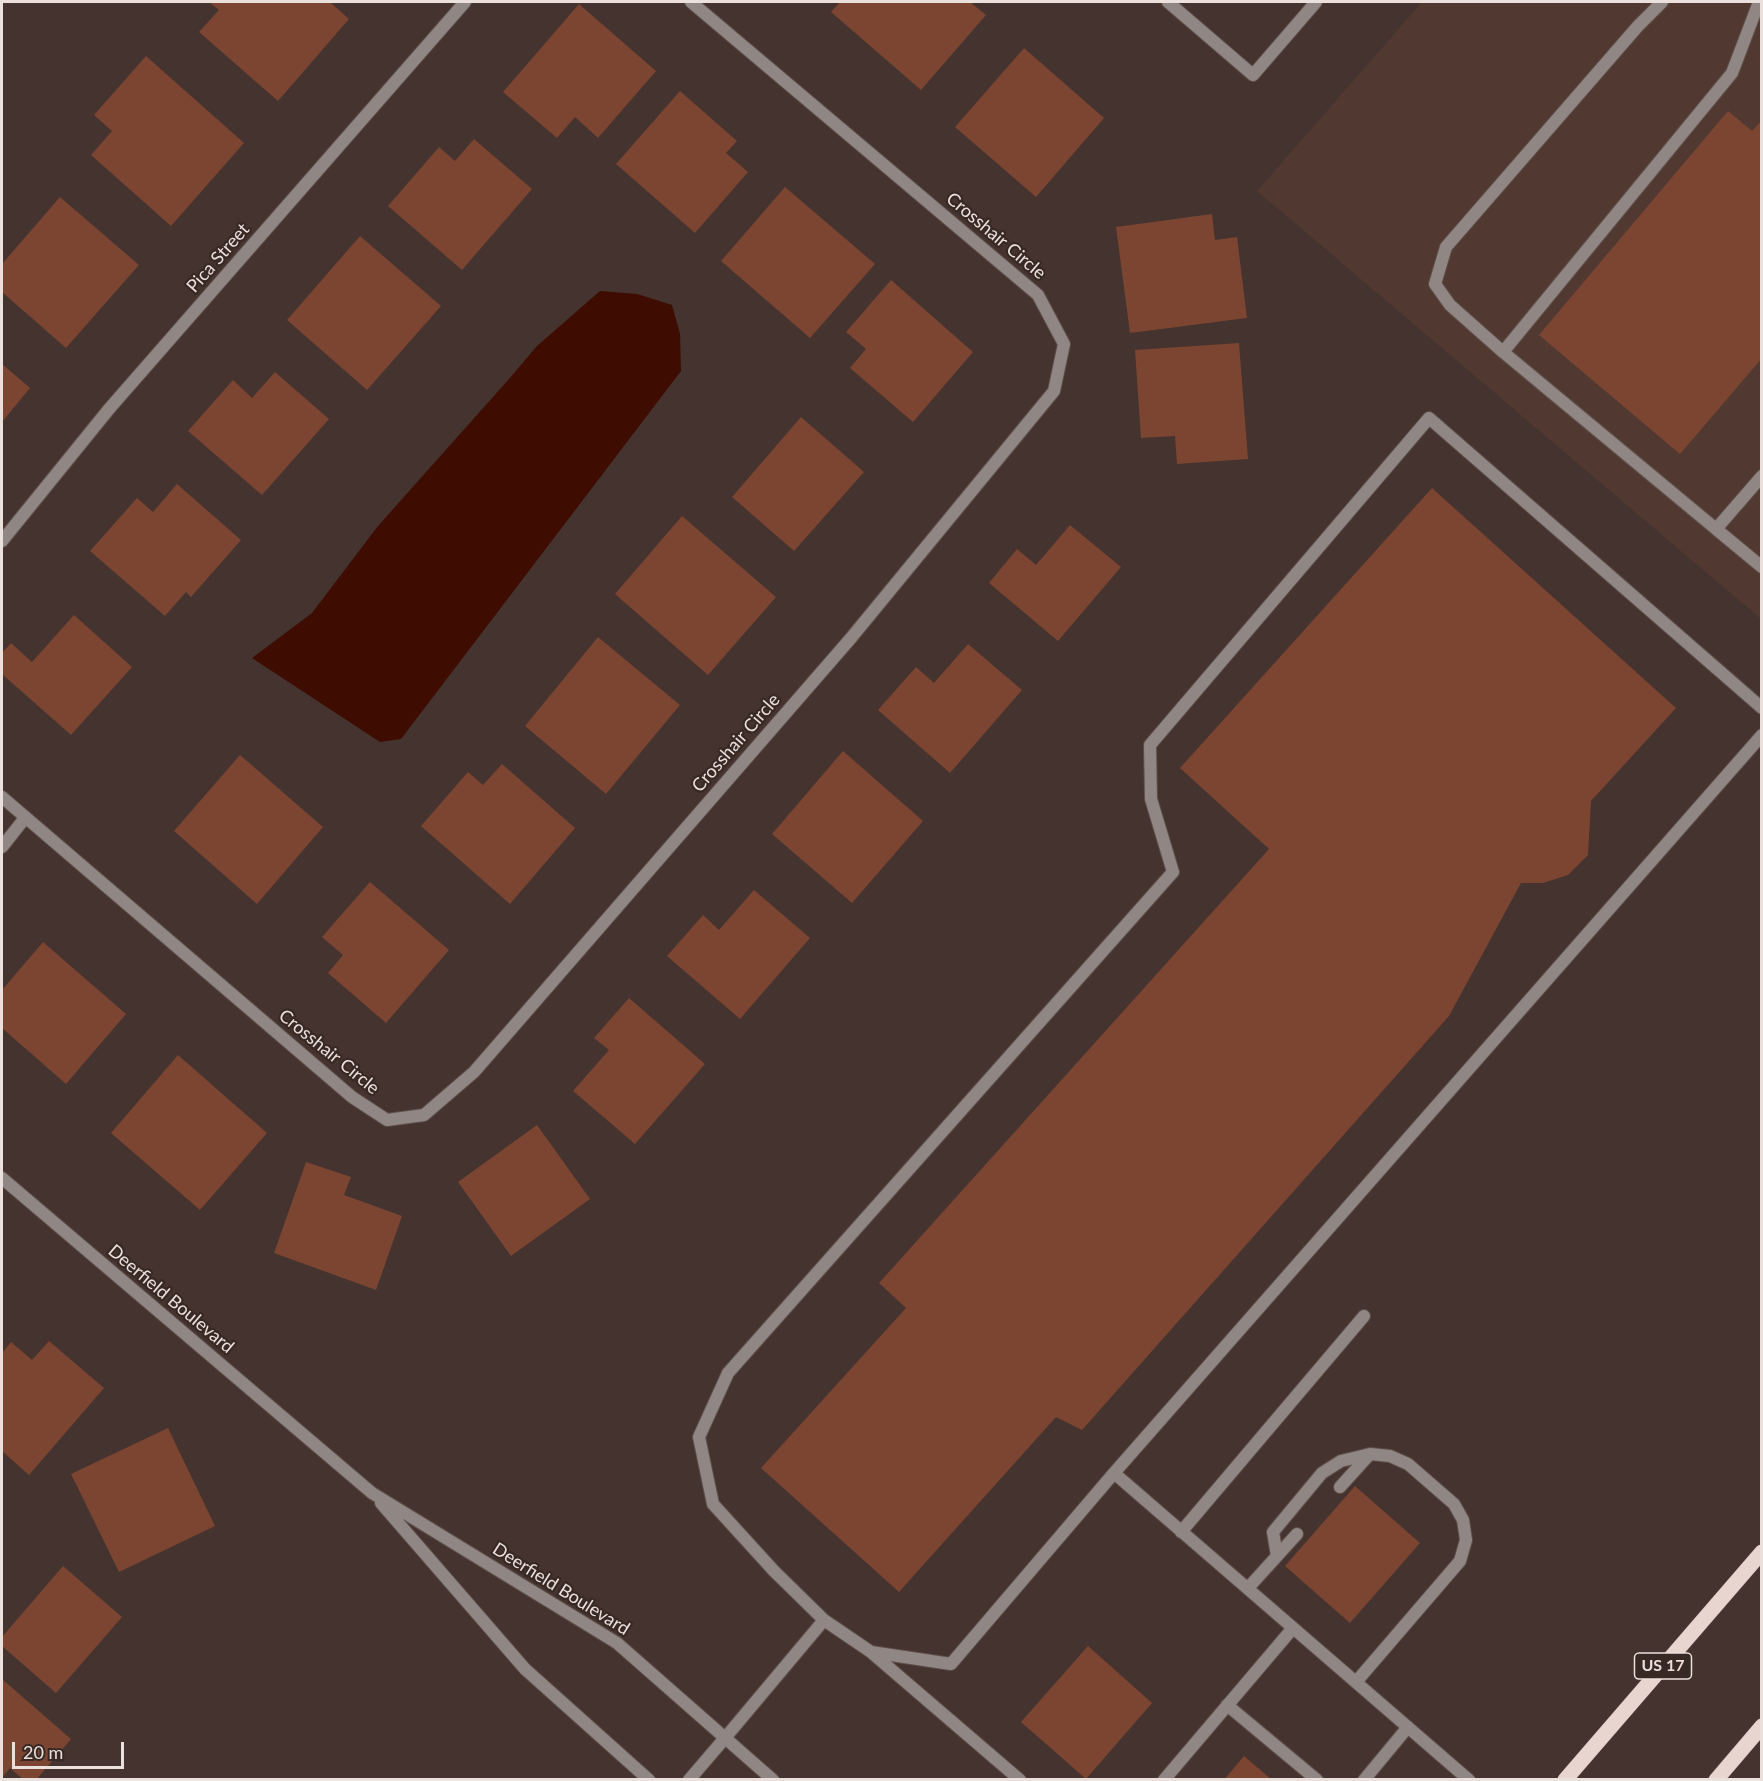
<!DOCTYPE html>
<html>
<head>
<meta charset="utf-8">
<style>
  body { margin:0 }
  #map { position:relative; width:1763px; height:1781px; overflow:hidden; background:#44332e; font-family:Lato,sans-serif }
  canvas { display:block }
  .frame { position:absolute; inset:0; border:3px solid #ebe0dc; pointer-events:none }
  .scale { position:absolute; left:12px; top:1742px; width:112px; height:27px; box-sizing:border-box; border:3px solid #ebe0dc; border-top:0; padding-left:8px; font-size:18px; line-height:21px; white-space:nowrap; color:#ebe0dc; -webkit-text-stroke:4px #392924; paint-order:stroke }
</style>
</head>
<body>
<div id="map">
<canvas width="1763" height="1781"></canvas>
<div class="frame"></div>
<div class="scale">20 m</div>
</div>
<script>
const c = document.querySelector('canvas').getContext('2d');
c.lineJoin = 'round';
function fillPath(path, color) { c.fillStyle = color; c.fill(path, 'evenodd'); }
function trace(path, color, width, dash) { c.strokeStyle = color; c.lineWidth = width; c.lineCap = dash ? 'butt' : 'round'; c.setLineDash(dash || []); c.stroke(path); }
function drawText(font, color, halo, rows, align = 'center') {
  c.font = font + ' Lato,sans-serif'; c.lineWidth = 4.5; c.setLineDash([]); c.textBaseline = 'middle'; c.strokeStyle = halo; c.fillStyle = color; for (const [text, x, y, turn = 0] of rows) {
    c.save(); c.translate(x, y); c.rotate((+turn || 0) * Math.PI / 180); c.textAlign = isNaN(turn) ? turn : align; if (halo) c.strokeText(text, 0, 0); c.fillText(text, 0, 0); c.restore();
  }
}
const built = new Path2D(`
  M1422,2H1761V619L1257,191Z`);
const water = new Path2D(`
  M600,291L637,294L672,305L680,334L681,371L401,739L380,742L252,658L312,613L378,526L509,379L537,346Z`);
const building = new Path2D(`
  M209,2H330L349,19L278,101L199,32L219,10Z
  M840,2H970L986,15L921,90L831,12Z
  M579,4L656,71L598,138L575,117L557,138L503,92Z
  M1024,48L1104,118L1036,197L955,127Z
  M146,56L244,143L171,226L91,155L112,131L94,115Z
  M680,91L737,141L726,153L748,172L695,233L616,164Z
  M1728,111L1752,131L1762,120V358L1680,454L1539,335Z
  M474,139L532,189L462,270L388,206L439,147L455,161Z
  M785,187L875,264L810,338L721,261Z
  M60,197L139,265L66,348L2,292V264Z
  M1212,214L1215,240L1237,237L1247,318L1130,333L1116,227Z
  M360,236L441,306L367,390L287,320Z
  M891,280L973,352L913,422L850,368L866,349L846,332Z
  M1239,343L1248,459L1177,464L1175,436L1141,438L1135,350Z
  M2,364L30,388L2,422Z
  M275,372L329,419L262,495L188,431L233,380L252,398Z
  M801,417L864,472L794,551L732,497Z
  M177,484L241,540L191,597L186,592L165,616L90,551L137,498L153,512Z
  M1432,488L1676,708L1591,801L1588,855L1568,875L1543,883H1521L1449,1016L1082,1430L1056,1417L899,1592L761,1468L906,1308L879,1283L1269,849L1180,768Z
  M682,516L776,597L708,675L615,594Z
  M1070,525L1121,567L1058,641L989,583L1017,549L1036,565Z
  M74,615L132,667L71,735L2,674V653L11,643L32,662Z
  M598,637L680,705L606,794L525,726Z
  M968,644L1022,690L950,773L878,710L916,667L934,683Z
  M843,751L923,821L852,903L772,834Z
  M240,755L323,827L257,904L174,831Z
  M502,764L575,828L510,904L421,826L468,772L483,785Z
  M370,882L449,950L386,1023L328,973L343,955L322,937Z
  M754,890L810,938L740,1019L667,956L703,915L719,930Z
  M43,942L126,1014L66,1084L2,1028V990Z
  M629,998L705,1064L635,1144L573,1091L609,1050L594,1038Z
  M178,1055L267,1133L200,1210L111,1133Z
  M537,1125L590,1199L511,1256L458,1182Z
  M306,1162L351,1177L344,1195L402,1216L376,1290L274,1253Z
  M49,1341L104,1388L29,1475L2,1451V1353L11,1342L32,1360Z
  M168,1428L215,1526L119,1572L71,1474Z
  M1355,1486L1420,1543L1350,1623L1285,1566Z
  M63,1566L122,1617L56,1693L2,1646V1637Z
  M1088,1646L1152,1703L1086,1779L1021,1722Z
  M2,1679L71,1739L36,1780H24L10,1768L2,1778Z
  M1244,1756L1272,1780H1224Z`);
const service = new Path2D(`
  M1168,2L1253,75L1316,2
  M1662,2L1638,26L1446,247L1435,284L1450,305L1503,352L1732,73L1759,2
  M1503,352L1716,529
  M1762,476L1716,529L1762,567
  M1114,1473L1762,735
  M1340,1487L1369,1455
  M1181,1532L1364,1316
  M1277,1556L1273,1532L1322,1473L1341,1461L1370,1454L1390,1456L1408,1464L1454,1504L1463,1520L1466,1540L1460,1561L1356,1682
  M1248,1588L1297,1534
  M824,1620L774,1571L713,1504L699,1437L728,1373L1173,872L1151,799L1150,745L1429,418L1762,708
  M872,1653L1020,1780
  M1227,1705L1317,1780
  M725,1738L824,1620L871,1652L951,1664L1114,1473L1469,1780
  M1164,1780L1293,1628
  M1364,1780L1408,1727`);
const minor = new Path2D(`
  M2,541L109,409L465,2
  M2,797L352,1097L387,1120L424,1115L474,1072L851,638L1054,391L1064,344L1038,295L691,2
  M2,847L25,818
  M689,1780L725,1738`);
const tertiary = new Path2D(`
  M2,1178L372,1493L617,1643L773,1780
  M381,1503L525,1669L649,1780`);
const primary = new Path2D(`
  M1565,1780L1762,1552
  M1716,1780L1762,1726`);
const shields = [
  [1663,1666,57]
];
const shieldNames = [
  ["US 17",1663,1666]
];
const streetNames = [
  ["Crosshair Circle",996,236,40],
  ["Pica Street",218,258,-49],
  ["Crosshair Circle",736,743,-49],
  ["Crosshair Circle",329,1052,39],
  ["Deerfield Boulevard",171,1299,40],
  ["Deerfield Boulevard",561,1589,32]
];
fillPath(built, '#513931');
fillPath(water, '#3e0c00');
fillPath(building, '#7c4532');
trace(service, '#5f4f4a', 14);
trace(minor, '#5f4f4a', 14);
trace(tertiary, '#5f4f4a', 14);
trace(primary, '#5f4f4a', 16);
trace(service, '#908784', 12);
trace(minor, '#908784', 12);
trace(tertiary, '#908784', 12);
trace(primary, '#e8d5cf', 15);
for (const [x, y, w] of shields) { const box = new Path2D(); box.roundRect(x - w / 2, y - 13, w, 26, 4.5); c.fillStyle = '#392924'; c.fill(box); trace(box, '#ebe0dc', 1.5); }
drawText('bold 16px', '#ebe0dc', null, shieldNames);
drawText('18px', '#ebe0dc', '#392924', streetNames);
</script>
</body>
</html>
